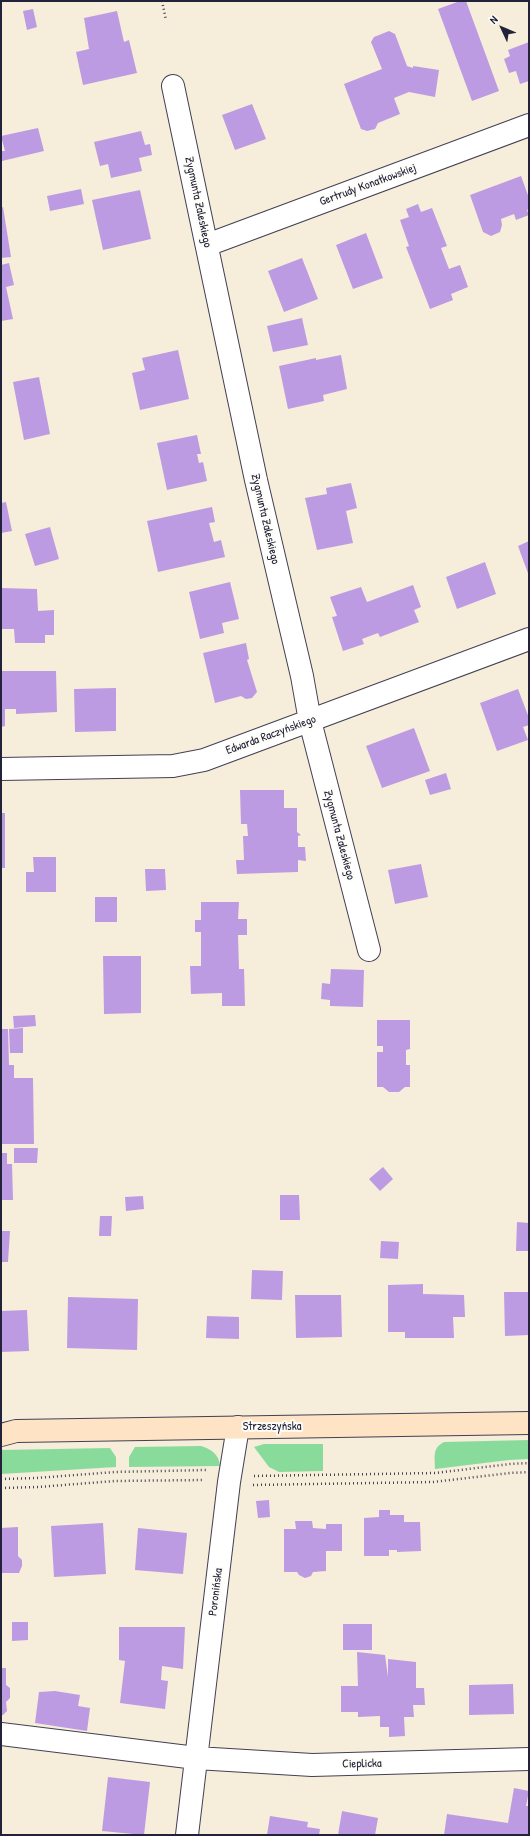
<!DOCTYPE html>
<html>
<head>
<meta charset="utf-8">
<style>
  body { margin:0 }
  #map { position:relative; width:530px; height:1836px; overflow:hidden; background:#f6edda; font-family:"Patrick Hand",sans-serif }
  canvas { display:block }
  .frame { position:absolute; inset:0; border:2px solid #22223b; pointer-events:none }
  .north { position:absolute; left:482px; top:8px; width:40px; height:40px; -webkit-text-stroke:3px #fdfcf7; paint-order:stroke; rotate:314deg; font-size:11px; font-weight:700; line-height:16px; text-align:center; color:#22223b }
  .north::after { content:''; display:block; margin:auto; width:14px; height:18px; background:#22223b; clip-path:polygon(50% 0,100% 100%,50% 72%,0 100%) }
</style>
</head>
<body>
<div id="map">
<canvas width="530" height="1836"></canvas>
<div class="frame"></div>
<div class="north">N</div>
</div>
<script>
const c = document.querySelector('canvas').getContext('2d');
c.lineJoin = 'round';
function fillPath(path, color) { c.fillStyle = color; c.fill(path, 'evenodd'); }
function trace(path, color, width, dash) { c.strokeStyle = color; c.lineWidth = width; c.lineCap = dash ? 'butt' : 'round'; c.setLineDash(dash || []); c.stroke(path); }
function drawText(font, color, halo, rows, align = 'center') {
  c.font = font + ' "Patrick Hand",sans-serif'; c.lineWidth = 4; c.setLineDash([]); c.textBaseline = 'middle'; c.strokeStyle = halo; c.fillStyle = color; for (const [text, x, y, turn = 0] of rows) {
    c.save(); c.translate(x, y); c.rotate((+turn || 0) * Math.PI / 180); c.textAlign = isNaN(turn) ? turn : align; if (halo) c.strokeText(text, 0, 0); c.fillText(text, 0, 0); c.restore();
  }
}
const green = new Path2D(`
  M529,1440V1459L509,1460L435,1469C435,1457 432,1448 444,1442Z
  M264,1444H323V1471L279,1472L269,1467L254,1447Z
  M201,1446C211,1449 219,1454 220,1466L129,1467V1457L135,1447Z
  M110,1448L116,1457V1467L1,1474V1450Z`);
const building = new Path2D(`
  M460,1H466L499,91L472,101L438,9Z
  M33,9L37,27L27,30L23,11Z
  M117,11L124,42L129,40L137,73L83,85L76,52L89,49L84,18Z
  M389,31L395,34L407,66L413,68V66L439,70L435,97L409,92L394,98L400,114L378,123L375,129L367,131L361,129L344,84L382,69L371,42L374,37Z
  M529,42V81L520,84L516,71L509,73L504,59L510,56L508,50Z
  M252,104L266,139L235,150L222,115Z
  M38,128L44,151L2,161L1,151H5L1,136Z
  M141,131L145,145L150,144L152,155L139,158L142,171L111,178L108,164L100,166L94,142Z
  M521,176L529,198V209L527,210L529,215L516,220L514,214L501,219L502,225L500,232L491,236L483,232L470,195Z
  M81,189L84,204L50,211L47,196Z
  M140,190L151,239L103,250L92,200Z
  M418,204L421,212L432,208L447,246L441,248L449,269L460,265L468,287L451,294L453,300L430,309L406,247L409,246L400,220L409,217L406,209Z
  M3,207L11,257L1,258V208Z
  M366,233L383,278L353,289L336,245Z
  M302,258L318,299L284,312L268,271Z
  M9,263L14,285L6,287L13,319L1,321V265Z
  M302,318L308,345L273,352L267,326Z
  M178,350L189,399L140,410L132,373L145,370L142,358Z
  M341,355L347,389L323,395L324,401L288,409L279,366L316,358V360Z
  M39,377L50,434L24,440L13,382Z
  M197,435L201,454H197L199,463L203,462L207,481L167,490L157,443Z
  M351,483L357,508L346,511L353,543L317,550L305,498L327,494L326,488Z
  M6,502L12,531L1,533V503Z
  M212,507L215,522L209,523L214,542L221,540L225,557L158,572L147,521Z
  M50,527L59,559L35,566L25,534Z
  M529,541V576L518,546Z
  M485,562L496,594L457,609L446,577Z
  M230,582L239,619L222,623L224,633L200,639L189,592Z
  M413,585L421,607L414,610L419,622L380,637L378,633L362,639L364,644L343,651L332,617L337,616L330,597L361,587L367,602Z
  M1,588L37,589L38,611L54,610V635H45V643H15L14,629H1Z
  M246,643L249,659L247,660L257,692L252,698L246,699L241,696L215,703L203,653Z
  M1,671H56L57,712L16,714V709H5V726L1,727Z
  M116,688V731L75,732L74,689Z
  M518,689L529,718V725L523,727L528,740L497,751L480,703Z
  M414,728L430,771L382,788L366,746Z
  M446,773L451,789L430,795L425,780Z
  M240,790H284V808H297V832L301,835L298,836V847H305L306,861L298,860V872L237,874L236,860H244L243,836H248L247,824H241Z
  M1,813H5V868H1Z
  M33,857H56V892H26V872H34Z
  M421,864L428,897L395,904L388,870Z
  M145,869H165L166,890L146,891Z
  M95,897H117V922H95Z
  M201,902H239L238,919H247V935H238L239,969H244L245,1006H222V993L191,994L190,966H201V932H195V920H201Z
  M103,956H141V1013L104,1014Z
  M331,969L364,970L363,1007L330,1006V1000L321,999L322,983L330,984Z
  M35,1015L36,1026L14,1028L13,1016Z
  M377,1020H410V1049L406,1050V1065H410V1087H405L399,1092H389L383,1087H377V1052H383V1046H377Z
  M23,1028V1053H10L9,1029Z
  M1,1029H8L9,1065H14V1078H33L34,1144H2Z
  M14,1148H38L37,1163H14Z
  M1,1153H7V1164H12L13,1200H1Z
  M383,1167L393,1179L380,1191L369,1179Z
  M280,1195H299L300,1220H280Z
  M143,1196L144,1209L126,1211L125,1197Z
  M100,1216H112L111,1236H99Z
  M517,1222L529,1223V1251H516Z
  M1,1231H10L8,1262H1Z
  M381,1241L399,1242L398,1259L380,1258Z
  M252,1270L283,1271L282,1300L251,1299Z
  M423,1284V1294L464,1295L465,1317H453L454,1338H405V1332H388V1285Z
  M504,1292H529V1335L505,1336Z
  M295,1295H341L342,1337L296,1338Z
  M68,1297L138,1299L137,1350L67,1348Z
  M27,1310L29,1351L1,1352V1311Z
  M207,1316L239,1317V1339L206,1338Z
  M269,1500L270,1517L258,1518L256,1501Z
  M379,1510H390V1515H404V1522H420L421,1551L397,1552V1550H389V1556H364V1518L379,1517Z
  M295,1521H312L313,1528L326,1529V1524H342V1551H326V1571L313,1572L311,1576L305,1578L299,1575L297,1572H284V1529H296Z
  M103,1523L106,1574L54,1577L51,1526Z
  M18,1527V1556L22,1560V1566L19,1573H1V1528Z
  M138,1528L187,1533L183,1574L135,1570Z
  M12,1622H28V1640L12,1641Z
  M343,1624H372V1650H343Z
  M119,1627H185L183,1669L162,1666L161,1680L168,1681L165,1709L120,1703L125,1661L119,1660Z
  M357,1652L385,1655L388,1677V1659L416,1662V1688H424L425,1705H413L414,1717H404L405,1736L389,1737V1727H380V1716L358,1717V1712H341V1686H358Z
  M1,1668H6V1685L10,1688V1698L6,1702L7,1711L3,1715H1Z
  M513,1684L514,1714L469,1715V1685Z
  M55,1691L80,1695L78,1706L90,1708L87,1731L35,1723L39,1692Z
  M108,1777L150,1782L144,1835L102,1831Z
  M514,1788L529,1791L526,1806H529V1835H444L447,1814L508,1823Z
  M342,1811L378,1818L375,1835H338Z
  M270,1816L308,1822L307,1827L320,1829L319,1835H267Z`);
const path = new Path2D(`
  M162,1L166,20
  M254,1476L435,1473L510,1464L529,1463
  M1,1479L36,1478L115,1472L206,1470
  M253,1485L433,1482L510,1473L529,1472
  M1,1488L38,1487L115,1481L204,1480`);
const street = new Path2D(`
  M173,86L256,480L302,676L310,721L369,950
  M207,245L529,125
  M1,769L173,766L204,760L529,639
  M1,1734L196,1758L312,1765L529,1759
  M187,1835L229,1482L238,1427`);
const secondary = new Path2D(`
  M1,1435L16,1431L529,1423`);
const streetNames = [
  ["Gertrudy Konatkowskiej",368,185,-20],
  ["Zygmunta Zaleskiego",198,202,78],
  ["Zygmunta Zaleskiego",265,519,77],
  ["Edwarda Raczyńskiego",271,735,-20],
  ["Zygmunta Zaleskiego",339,835,75],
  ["Strzeszyńska",272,1427],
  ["Poronińska",216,1592,-83],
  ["Cieplicka",362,1764,-1]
];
fillPath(green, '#89db9c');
fillPath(building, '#bd9be2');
trace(street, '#424053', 24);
trace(secondary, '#424053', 24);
trace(path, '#424053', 2.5, [1, 3]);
trace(street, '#fff', 22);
trace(secondary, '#fee4c5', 22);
drawText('12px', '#22223b', '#fdfcf7', streetNames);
</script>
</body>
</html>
